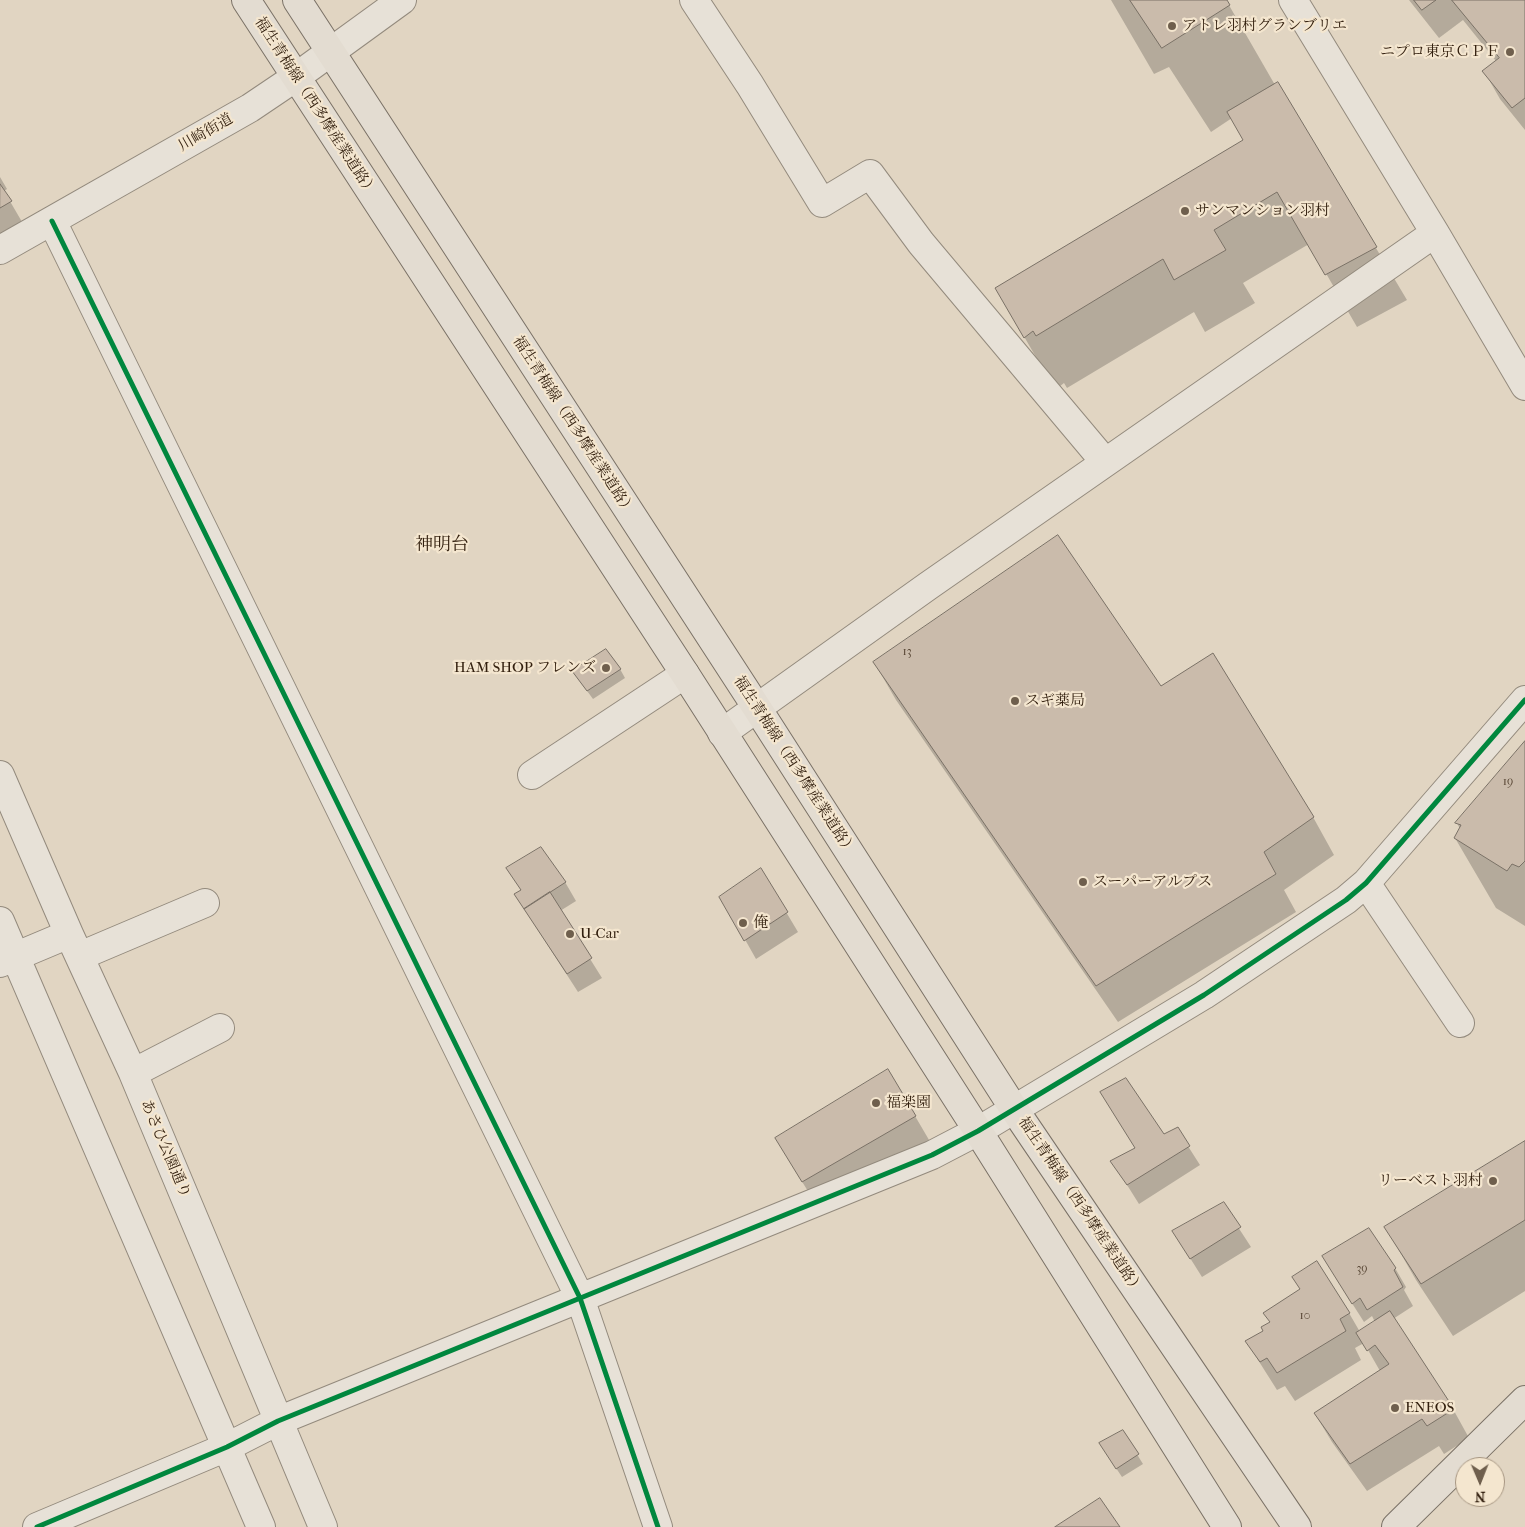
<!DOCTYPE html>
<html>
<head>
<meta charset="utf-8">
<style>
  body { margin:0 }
  #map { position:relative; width:1525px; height:1527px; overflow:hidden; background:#e1d5c2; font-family:"IM FELL French Canon",serif }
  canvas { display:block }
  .north { position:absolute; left:1455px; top:1457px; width:50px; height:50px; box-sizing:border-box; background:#f4e6cf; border:1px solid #a69682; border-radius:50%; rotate:179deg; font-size:14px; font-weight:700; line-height:20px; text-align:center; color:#321f0e }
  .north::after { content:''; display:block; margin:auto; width:18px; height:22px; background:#6f5f4d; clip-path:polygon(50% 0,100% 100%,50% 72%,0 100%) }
</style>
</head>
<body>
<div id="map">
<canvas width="1525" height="1527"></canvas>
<div class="north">N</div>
</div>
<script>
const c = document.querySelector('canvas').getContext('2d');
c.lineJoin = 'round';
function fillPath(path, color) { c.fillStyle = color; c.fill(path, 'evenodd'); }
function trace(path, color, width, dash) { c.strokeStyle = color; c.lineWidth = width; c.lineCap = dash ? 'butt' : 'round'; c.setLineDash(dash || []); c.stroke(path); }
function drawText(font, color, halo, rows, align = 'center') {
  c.font = font + ' "IM FELL French Canon","Noto Serif JP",serif'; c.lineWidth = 4.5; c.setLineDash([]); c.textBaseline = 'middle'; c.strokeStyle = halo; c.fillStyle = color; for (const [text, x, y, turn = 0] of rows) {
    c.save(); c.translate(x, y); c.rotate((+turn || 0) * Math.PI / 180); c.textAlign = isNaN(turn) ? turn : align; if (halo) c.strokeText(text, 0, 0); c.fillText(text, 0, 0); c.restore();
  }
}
const shadow = new Path2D(`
  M1111,0H1226L1275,85L1278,84L1407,300L1357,327L1309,244L1243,283L1255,303L1205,332L1194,312L1067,388L1064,383L1055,390L996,288L1245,140L1232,118L1211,132L1169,67L1154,74Z
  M1409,0H1525V130L1500,99L1484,71L1496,61L1463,20L1439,38Z
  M0,177L7,189L4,191L32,239L0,257Z
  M874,662L1161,688L1313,817L1334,855L1284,890L1296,912L1118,1022L896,700Z
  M620,669L625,678L593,699L579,680Z
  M1525,743V926L1496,908L1455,838L1460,829L1457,823Z
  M508,868L565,882L576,901L560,911L602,978L578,992L527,913L522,892Z
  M761,870L798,932L756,959L721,897Z
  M915,1116L932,1145L819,1209L793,1167Z
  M1177,1129L1200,1165L1139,1204L1112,1161Z
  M1525,1142V1291L1453,1336L1416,1280L1386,1228Z
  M1223,1204L1251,1247L1202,1277L1185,1250Z
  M1395,1268L1406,1287L1404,1290L1413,1306L1393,1319L1453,1409L1469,1438L1444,1454L1439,1446L1367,1491L1332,1442L1315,1414L1380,1371L1364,1343L1355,1348L1361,1360L1295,1401L1285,1386L1277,1390L1246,1341L1349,1313L1360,1332L1375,1322L1372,1316L1364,1322L1334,1275Z
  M1123,1432L1143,1464L1122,1477L1106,1453Z`);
const building = new Path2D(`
  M1130,0H1227L1230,5L1162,48Z
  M1414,0H1436L1422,10Z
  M1452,0H1525V98L1512,108L1482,71L1499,58Z
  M1278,82L1377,247L1325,275L1277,192L1214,230L1226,250L1174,280L1163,259L1036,336L1033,331L1024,338L995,288L1243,140L1227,112Z
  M0,184L12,201L0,208Z
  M1058,535L1161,686L1213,653L1314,817L1264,852L1276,874L1096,986L873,662Z
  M606,649L621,669L587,691L572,671Z
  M1525,741V861L1519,867L1512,864L1507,871L1454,838L1461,825L1455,823Z
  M541,847L566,882L524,909L514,894L521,890L506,868Z
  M761,868L788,912L744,941L719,897Z
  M550,892L592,958L567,974L524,909Z
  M888,1069L916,1116L802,1182L775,1138Z
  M1126,1078L1164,1134L1178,1127L1190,1146L1127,1185L1110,1161L1135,1148L1100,1092Z
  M1525,1141V1220L1421,1284L1384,1227Z
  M1224,1202L1241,1227L1190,1259L1172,1231Z
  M1369,1228L1396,1268L1394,1270L1403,1287L1367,1310L1360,1298L1352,1304L1322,1256Z
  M1317,1261L1350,1313L1340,1319L1346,1331L1277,1373L1267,1358L1260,1362L1245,1341L1263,1331L1261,1327L1270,1322L1263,1313L1300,1289L1292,1277Z
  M1390,1311L1454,1409L1427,1426L1422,1419L1350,1464L1314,1413L1389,1364L1375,1345L1367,1351L1356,1333Z
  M1123,1430L1139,1454L1116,1469L1099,1443Z
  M1100,1498L1120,1527H1055Z`);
const minor = new Path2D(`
  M694,0L750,85L822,203L870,174L921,243L1105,462
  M1293,0L1435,233L1525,386
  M52,221L580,1298L658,1527
  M0,250L250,108L296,77L402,0
  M722,733L928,586L1435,233
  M0,775L69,934L133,1073L323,1527
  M532,775L685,674
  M1366,883L1460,1023
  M0,921L261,1527
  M80,956L205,903
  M0,963L69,934
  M133,1073L220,1028
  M37,1527L227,1447L278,1421L932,1155L978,1131L1204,995L1346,900L1366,883L1525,700`);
const major = new Path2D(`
  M246,0L685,674L978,1131L1227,1527
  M297,0L757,708L1014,1109L1297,1527
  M1396,1527L1525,1400`);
const cycleway = new Path2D(`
  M52,221L580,1298L658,1527
  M37,1527L227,1447L278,1421L932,1155L978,1131L1204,995L1346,900L1366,883L1525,700`);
const markers = [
  [1172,26,5,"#6f5f4d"],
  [1510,52,5,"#6f5f4d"],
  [1185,211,5,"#6f5f4d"],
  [606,668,5,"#6f5f4d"],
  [1015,701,5,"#6f5f4d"],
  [1083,882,5,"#6f5f4d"],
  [743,923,5,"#6f5f4d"],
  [570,934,5,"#6f5f4d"],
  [876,1103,5,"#6f5f4d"],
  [1493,1181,5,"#6f5f4d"],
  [1395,1408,5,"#6f5f4d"]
];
const numberNames = [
  ["13",907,652],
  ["19",1508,782],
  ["39",1362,1269],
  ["10",1305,1316]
];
const poiNames = [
  ["アトレ羽村グランブリエ",1182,26],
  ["ニプロ東京ＣＰＦ",1500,52,"right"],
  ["サンマンション羽村",1195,211],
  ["HAM SHOP フレンズ",596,668,"right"],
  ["スギ薬局",1025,701],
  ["スーパーアルプス",1093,882],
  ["俺",753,923],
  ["U-Car",580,934],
  ["福楽園",886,1103],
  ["リーベスト羽村",1483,1181,"right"],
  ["ENEOS",1405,1408]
];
const streetNames = [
  ["福生青梅線（西多摩産業道路）",315,107,57],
  ["川崎街道",206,133,-30],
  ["福生青梅線（西多摩産業道路）",573,426,57],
  ["福生青梅線（西多摩産業道路）",794,766,57],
  ["あさひ公園通り",165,1149,67],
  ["福生青梅線（西多摩産業道路）",1080,1206,56]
];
const quarterNames = [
  ["神明台",442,546]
];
fillPath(shadow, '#0003');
fillPath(building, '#cabbab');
trace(building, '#7a7166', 1);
trace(minor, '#938a7d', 30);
trace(major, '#7a7166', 30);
trace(minor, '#e7e1d7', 28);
trace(major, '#e3dcd1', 28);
trace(cycleway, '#00873e', 5);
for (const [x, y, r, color] of markers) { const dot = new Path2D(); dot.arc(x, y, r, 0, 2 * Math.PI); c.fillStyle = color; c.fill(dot); trace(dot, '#f4e6cf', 2); }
drawText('12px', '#584635', null, numberNames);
drawText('15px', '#321f0e', '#f4e6cf', poiNames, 'left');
drawText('15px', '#321f0e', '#f4e6cf', streetNames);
drawText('18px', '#321f0e', '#f4e6cf', quarterNames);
</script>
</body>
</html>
